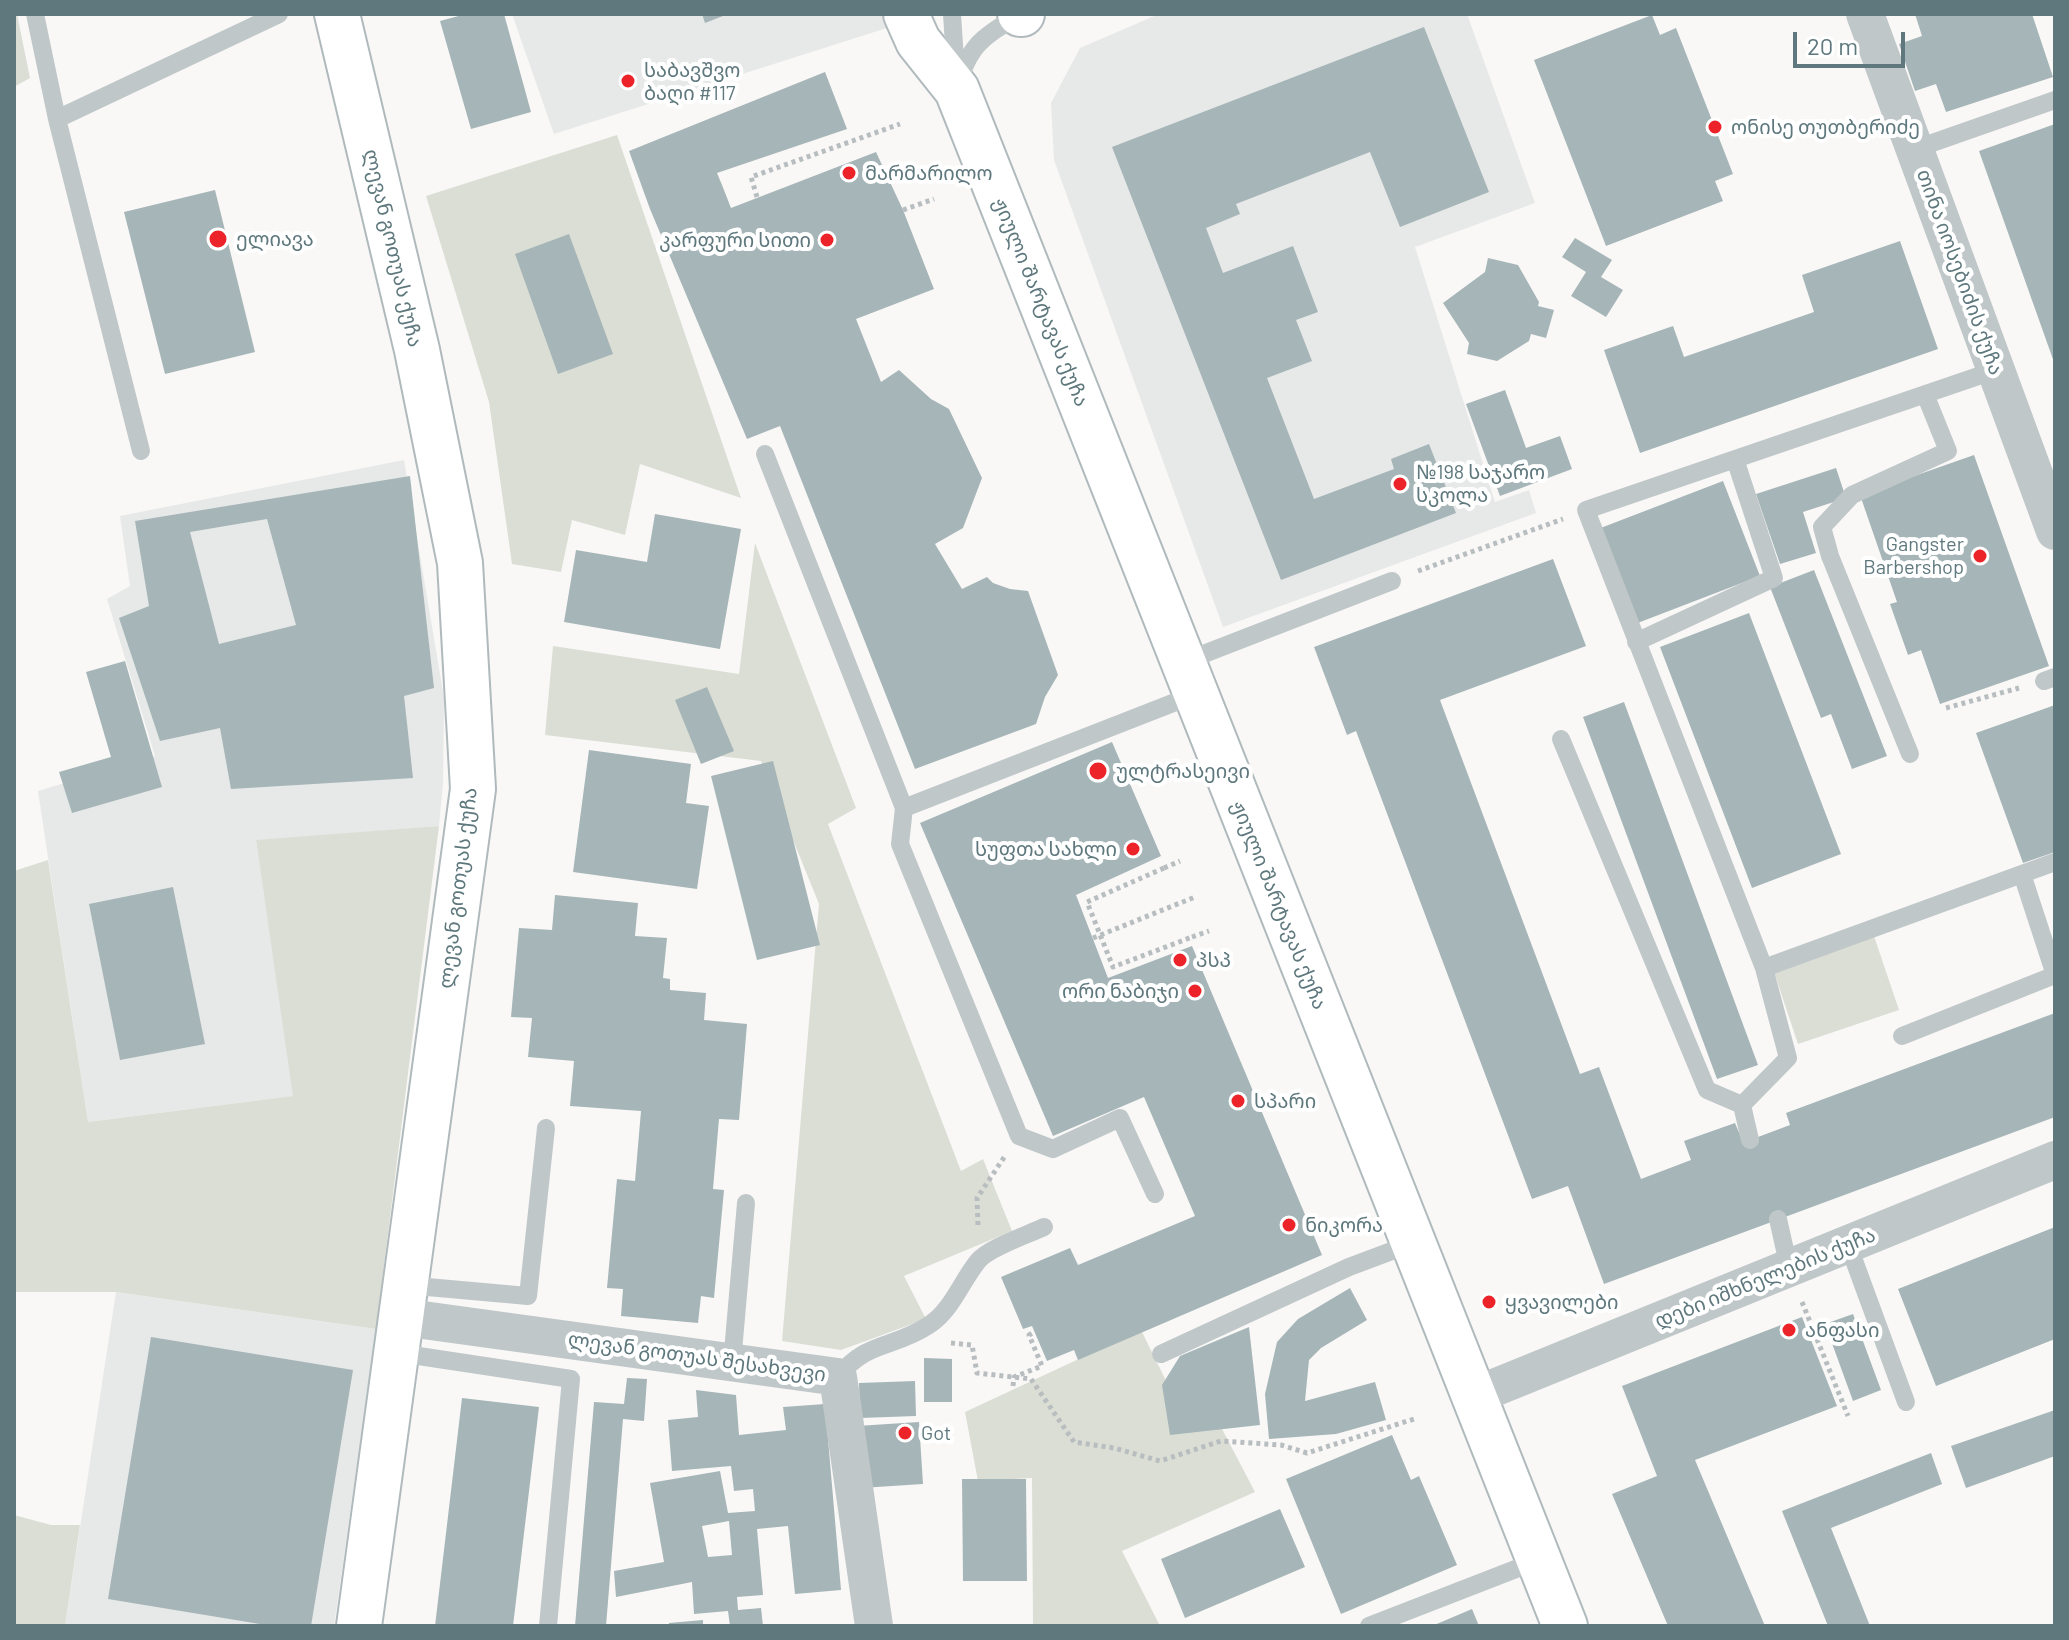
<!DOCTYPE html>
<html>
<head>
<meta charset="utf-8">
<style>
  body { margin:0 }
  #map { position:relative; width:2069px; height:1640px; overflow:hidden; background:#f9f8f7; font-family:Barlow,sans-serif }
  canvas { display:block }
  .frame { position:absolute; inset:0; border:16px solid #5e787d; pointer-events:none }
  .scale { position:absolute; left:1793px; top:32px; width:112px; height:36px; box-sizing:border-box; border:4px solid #5e787d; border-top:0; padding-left:10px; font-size:24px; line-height:28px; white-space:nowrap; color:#5e787d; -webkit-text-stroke:6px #fff; paint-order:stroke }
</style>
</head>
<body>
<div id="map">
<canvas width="2069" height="1640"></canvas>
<div class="frame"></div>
<div class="scale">20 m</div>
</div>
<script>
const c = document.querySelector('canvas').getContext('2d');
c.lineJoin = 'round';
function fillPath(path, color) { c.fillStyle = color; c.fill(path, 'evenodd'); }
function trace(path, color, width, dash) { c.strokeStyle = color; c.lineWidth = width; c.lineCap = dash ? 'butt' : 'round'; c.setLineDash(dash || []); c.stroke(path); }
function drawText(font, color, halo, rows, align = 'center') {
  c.font = font + ' Barlow,"Noto Sans Georgian",sans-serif'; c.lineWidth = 8; c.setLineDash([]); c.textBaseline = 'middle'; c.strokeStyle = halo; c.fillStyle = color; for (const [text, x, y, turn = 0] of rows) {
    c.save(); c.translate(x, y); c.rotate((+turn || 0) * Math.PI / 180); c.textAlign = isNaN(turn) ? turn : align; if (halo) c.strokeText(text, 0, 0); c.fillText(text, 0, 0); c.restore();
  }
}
const built = new Path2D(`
  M512,14H885L890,27L554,134Z
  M1159,14H1467L1535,203L1415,247L1495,502L1529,490L1536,513L1223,627L1054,160L1051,103L1080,48Z
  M404,460L444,698L443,783L439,826L256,841L294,1096L88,1122L38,791L155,756L107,599L130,586L120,516Z
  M116,1292L376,1329L334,1626H65Z`);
const green = new Path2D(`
  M14,14H17L30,78L14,87Z
  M617,135L741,498L640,464L625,535L572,520L561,572L512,564L489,402L426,196Z
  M755,543L856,808L828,824L961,1171L983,1159L1012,1231L904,1276L926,1319L841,1350L782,1341L819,904L761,761L545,735L553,646L739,674Z
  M439,826L376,1329L116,1292H14V871L48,860L88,1122L293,1096L256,840Z
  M1874,936L1899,1010L1798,1044L1773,969Z
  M1141,1330L1182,1413L1209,1404L1255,1492L1122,1551L1160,1626H1033L1032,1478L978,1481L965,1412Z
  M14,1515L51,1525H80L65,1626H14Z`);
const building = new Path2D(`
  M466,14H504L531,112L471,129L440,21Z
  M702,14H728L705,23Z
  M1915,14H2032L2053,77L1946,112L1936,84L1915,91L1899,44L1922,36Z
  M1652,15L1660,35L1676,28L1733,174L1715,181L1723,201L1606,246L1534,60Z
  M1424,27L1489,192L1400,227L1370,152L1236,204L1240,214L1206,228L1223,273L1293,246L1318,312L1296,320L1312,361L1267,378L1314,499L1394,469L1391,459L1429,444L1456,513L1281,580L1112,147Z
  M825,72L847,129L717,173L722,185L731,208L876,152L903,210L934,289L856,319L881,382L899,370L931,399L949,409L982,478L963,528L935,544L962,589L987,577L993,583L1010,589L1028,591L1058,675L1045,697L1036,724L915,769L780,426L747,439L650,209L629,151Z
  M2055,124V365L1979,151Z
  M215,190L255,352L165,374L124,212Z
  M569,234L613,354L558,374L515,254Z
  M1575,238L1612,260L1601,277L1623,290L1606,317L1571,296L1586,272L1562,257Z
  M1900,241L1938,349L1640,453L1604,350L1673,326L1684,357L1814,312L1802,275Z
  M1488,258L1518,265L1539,302L1538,306L1554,310L1546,338L1531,334L1529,341L1497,361L1467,354L1469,343L1443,303L1485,272Z
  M1505,390L1526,448L1560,436L1572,469L1500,496L1466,404Z
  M1974,455L2049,666L1940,704L1921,650L1908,655L1890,604L1897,602L1860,495Z
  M1836,468L1846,498L1803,512L1816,553L1780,564L1756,494Z
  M410,476L434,688L404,696L413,778L231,789L220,728L160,741L119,618L149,606L135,521ZM267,519L296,625L219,644L190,532Z
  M1723,481L1760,576L1635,624L1598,529Z
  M655,514L741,529L720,649L564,622L576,550L647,562Z
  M1553,559L1586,646L1440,700L1580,1074L1599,1067L1641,1179L1691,1160L1684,1141L1735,1123L1743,1142L1750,1140L1790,1125L1786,1113L2055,1013V1117L1604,1284L1568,1186L1532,1199L1356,731L1347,735L1314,647Z
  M1814,570L1887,756L1852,769L1831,714L1821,718L1770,587Z
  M1749,613L1841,854L1752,888L1660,647Z
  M125,661L162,787L72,813L59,772L111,757L86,672Z
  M707,687L734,751L701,764L675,700Z
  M1624,702L1758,1065L1717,1079L1583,717Z
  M2055,705V852L2023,863L1976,733Z
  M1112,742L1161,856L1076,895L1108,978L1192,946L1322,1255L1078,1360L1074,1350L1047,1361L1032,1326L1023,1329L1001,1277L1070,1248L1078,1265L1195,1216L1144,1097L1053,1136L920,823Z
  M589,750L691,764L686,803L709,806L697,889L573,872Z
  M773,761L820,945L757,960L711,776Z
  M173,887L205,1044L120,1060L89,904Z
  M555,895L638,903L635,936L667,938L663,978L670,979V990L706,993L704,1020L747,1024L739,1120L719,1119L713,1189L724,1190L714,1298L701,1296L698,1323L621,1316L623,1289L607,1288L617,1179L635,1181L641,1111L570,1106L574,1061L528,1057L532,1018L511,1017L519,928L552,930Z
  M2055,1227V1339L1936,1386L1898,1289Z
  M1350,1288L1367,1320L1321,1348L1309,1360L1305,1401L1375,1382L1386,1420L1336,1434L1269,1439L1265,1394L1277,1342L1298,1319Z
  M1853,1314L1881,1390L1853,1401L1825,1324Z
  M1802,1317L1837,1406L1695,1460L1765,1626H1668L1612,1494L1657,1476L1622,1386Z
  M1249,1327L1260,1425L1170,1435L1162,1385L1180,1356Z
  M151,1337L353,1370L311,1626H272L108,1599Z
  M924,1358L952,1359V1402H924Z
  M627,1378L647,1379L644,1421L623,1419L606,1626H575L594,1402L624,1404Z
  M915,1381L916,1416L860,1418L859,1383Z
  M696,1390L736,1395L739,1435L786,1430L783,1407L825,1404L841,1590L795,1594L788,1526L757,1529L763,1595L737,1597L738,1610L761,1608L763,1626H730L728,1611L694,1614L692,1582L616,1597L614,1571L664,1562L650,1483L720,1471L728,1513L755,1511L753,1489L734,1491L731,1466L672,1471L668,1420L698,1417ZM729,1521L732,1555L708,1557L702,1526Z
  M462,1398L539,1407L513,1626H435Z
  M2055,1410V1456L1966,1488L1951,1446Z
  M919,1422L923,1484L861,1488L857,1426Z
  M1392,1435L1411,1480L1419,1476L1457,1565L1341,1614L1286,1479Z
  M1931,1453L1942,1484L1831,1528L1870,1626H1828L1782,1511Z
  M962,1479H1026L1027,1581H963Z
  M1280,1509L1305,1567L1185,1618L1161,1559Z
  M1472,1609L1479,1626H1432Z
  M703,1620V1626H669V1623Z`);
const path = new Path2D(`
  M757,197L751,177L900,124
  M903,210L934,199
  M1418,571L1563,519
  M1946,708L2019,688
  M1164,868L1180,861
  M1192,937L1209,931
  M1093,938L1195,897
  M978,1225L977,1198L1005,1156
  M1802,1302L1848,1416
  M951,1343L972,1345L977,1373L1031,1379L1074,1442L1114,1448L1160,1461L1221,1441L1281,1445L1307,1453L1414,1419
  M1013,1386L1014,1377L1042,1366L1029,1335L1034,1332`);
const lane = new Path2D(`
  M35,14L57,119L141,451
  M952,14L956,75
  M957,87C970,43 983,37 1021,14
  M57,119L279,14
  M1915,149L2055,100
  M1996,370L1586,510L1764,968L2055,862
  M765,454L904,808
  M1636,642L1774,578L1735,459
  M1183,662L1392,581
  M2044,681L2055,677
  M1561,739L1707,1090L1742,1105
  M1910,754L1830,556L1822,527L1852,495L1948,451L1925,394
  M1902,1036L2055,975L2022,874
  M1742,1105L1788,1058L1764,968
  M1742,1105L1750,1140
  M1155,1194L1120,1118L1053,1149L1019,1136L900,844L904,808L1196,694
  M1778,1219L1789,1268
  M1848,1244L1906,1402
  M405,1285L528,1296L546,1128
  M1161,1354L1349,1267L1413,1243
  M412,1355L571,1379L548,1626
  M732,1363L746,1203
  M838,1377C867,1340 893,1349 929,1325C952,1310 961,1282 978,1261C988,1248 1027,1235 1044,1227
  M1369,1626L1539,1560`);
const street = new Path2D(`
  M1865,14L2055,531
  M401,1317L838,1377L874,1626
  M1474,1396L2055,1160`);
const secondary = new Path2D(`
  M337,14L417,350L460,563L473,789L359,1626
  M906,14L918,41L957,90L1565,1626`);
const primary = new Path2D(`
  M1020,14H1022`);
const pathBridge = new Path2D(`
  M1164,868L1087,902L1113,967L1192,937`);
const markers = [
  [628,81,8,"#ec2429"],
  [1715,127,8,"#ec2429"],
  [849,173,8,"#ec2429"],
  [218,239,10,"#ec2429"],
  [827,240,8,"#ec2429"],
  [1400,484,8,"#ec2429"],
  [1980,556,8,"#ec2429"],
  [1098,771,10,"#ec2429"],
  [1133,849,8,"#ec2429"],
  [1180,960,8,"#ec2429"],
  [1195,991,8,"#ec2429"],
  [1238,1101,8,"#ec2429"],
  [1289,1225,8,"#ec2429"],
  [1489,1302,8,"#ec2429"],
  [1789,1330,8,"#ec2429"],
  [905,1433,8,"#ec2429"]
];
const poiNames = [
  ["საბავშვო",644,70],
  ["ბაღი #117",644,93],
  ["ონისე თუთბერიძე",1731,127],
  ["მარმარილო",865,173],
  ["ელიავა",236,239],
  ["კარფური სითი",811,240,"right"],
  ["№198 საჯარო",1416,472],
  ["სკოლა",1416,495],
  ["Gangster",1964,544,"right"],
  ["Barbershop",1964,567,"right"],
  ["ულტრასეივი",1116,771],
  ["სუფთა სახლი",1117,849,"right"],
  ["პსპ",1196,960],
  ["ორი ნაბიჯი",1179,991,"right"],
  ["სპარი",1254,1101],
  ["ნიკორა",1305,1225],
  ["ყვავილები",1505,1302],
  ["ანფასი",1805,1330],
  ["Got",921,1433]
];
const streetNames = [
  ["ლევან გოთუას ქუჩა",393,248,77],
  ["თინა იოსებიძის ქუჩა",1960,272,70],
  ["ჟიული შარტავას ქუჩა",1041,302,68],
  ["ლევან გოთუას ქუჩა",458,888,-83],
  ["ჟიული შარტავას ქუჩა",1279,905,68],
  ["დები იშხნელების ქუჩა",1765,1278,-22],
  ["ლევან გოთუას შესახვევი",697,1357,8]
];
fillPath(built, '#e7e8e8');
fillPath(green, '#dbded5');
fillPath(building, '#a6b5b7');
trace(secondary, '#b0babc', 48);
trace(primary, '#b1babc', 48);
trace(path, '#b8bec0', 5, [4, 4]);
trace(lane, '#c0c7c9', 18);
trace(street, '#c0c7c9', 38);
trace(secondary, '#fff', 44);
trace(primary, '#fff', 44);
trace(pathBridge, '#b8bec0', 5, [4, 4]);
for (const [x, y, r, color] of markers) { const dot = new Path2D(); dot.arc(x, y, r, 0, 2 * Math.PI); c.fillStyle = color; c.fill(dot); trace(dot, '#fff', 3); }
drawText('20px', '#5e787d', '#fff', poiNames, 'left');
drawText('20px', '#5e787d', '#fff', streetNames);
</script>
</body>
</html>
